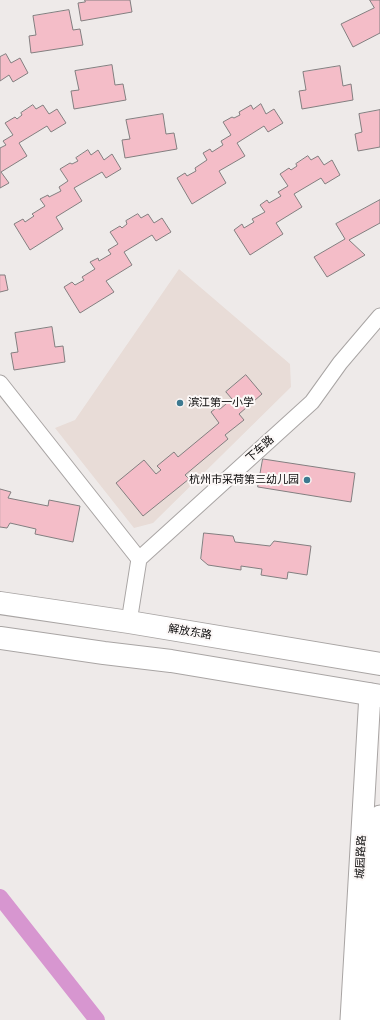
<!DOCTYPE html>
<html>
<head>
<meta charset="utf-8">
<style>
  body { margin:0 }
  canvas { display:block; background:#eeeae9 }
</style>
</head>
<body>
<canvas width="380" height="1020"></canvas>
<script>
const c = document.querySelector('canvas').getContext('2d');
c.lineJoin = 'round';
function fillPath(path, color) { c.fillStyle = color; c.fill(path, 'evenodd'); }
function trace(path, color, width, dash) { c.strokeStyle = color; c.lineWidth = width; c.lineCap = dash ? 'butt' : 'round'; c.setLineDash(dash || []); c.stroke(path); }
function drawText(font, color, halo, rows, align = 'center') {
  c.font = font + ' Quicksand,"Noto Sans SC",sans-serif'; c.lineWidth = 4; c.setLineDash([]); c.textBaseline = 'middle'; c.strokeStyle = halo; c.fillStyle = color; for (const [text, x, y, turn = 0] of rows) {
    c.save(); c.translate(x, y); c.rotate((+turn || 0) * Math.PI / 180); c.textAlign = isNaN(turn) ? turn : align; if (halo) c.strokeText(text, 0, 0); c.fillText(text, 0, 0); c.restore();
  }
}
const built = new Path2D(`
  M179,269L290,364L291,387L153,523L134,528L55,428L75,420Z`);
const canal = new Path2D(`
  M0,897L97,1020`);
const building = new Path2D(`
  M85,0H130L132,12L81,21L78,3L85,2Z
  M370,0H380V33L353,47L341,24L374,8Z
  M69,10L73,30L80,29L83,45L31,53L29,36L36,35L33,16Z
  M6,54L11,63L20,58L28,73L13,82L9,75L0,81V57Z
  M112,65L115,85L123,84L126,100L74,109L71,91L79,90L75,71Z
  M340,66L343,86L351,84L353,100L302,109L299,91L306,90L303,72Z
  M261,104L266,114L274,109L283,123L268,132L264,126L237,143L245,156L219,171L226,183L192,204L177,178L185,173L187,176L196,171L195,168L207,160L203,153L210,149L212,152L223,145L221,141L231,135L223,122L232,117L234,118L240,115L239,112L251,105L253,109Z
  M33,105L36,109L43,105L49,114L57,109L66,123L51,132L47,126L19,143L27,156L1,172L9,183L0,188V148L6,145L3,141L13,135L5,123L15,117L17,119L22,115L21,113Z
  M380,110V147L358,151L355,134L362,132L359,114Z
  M163,114L166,134L174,133L177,149L125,158L122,140L130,139L126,120Z
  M88,150L91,155L98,150L104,160L112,154L121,169L106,178L102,172L74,188L82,201L56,217L63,229L30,250L14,224L23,219L25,222L34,216L32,214L45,206L40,199L48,195L49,197L61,191L59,187L68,181L60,169L70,163L72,164L78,161L76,158Z
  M308,156L311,160L318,156L324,165L332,160L340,175L325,184L321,178L294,194L302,207L276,223L283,234L250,255L234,230L242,224L244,228L254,222L252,219L265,212L260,205L267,200L269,203L281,196L278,192L288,186L280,174L289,168L291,170L297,166L296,164Z
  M380,200V223L349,240L365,255L327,277L314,257L345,239L336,224Z
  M138,214L141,218L148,214L154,223L162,218L171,232L156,241L152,235L124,252L132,265L106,281L114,292L80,313L64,287L72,282L75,285L84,280L82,277L95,269L90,262L98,258L99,261L111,254L108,250L118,244L110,232L120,226L122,228L127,224L126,221Z
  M0,275H5L8,290L0,292Z
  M52,327L55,347L63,346L65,362L14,370L11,353L18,352L15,333Z
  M246,375L262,394L239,414L244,420L225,435L228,439L185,475L189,479L143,516L116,483L144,460L156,474L161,470L157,466L174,452L178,457L219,423L211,412L216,408L220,409L232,399L226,392Z
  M263,459L355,473L351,502L258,487Z
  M0,489L11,492L8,498L48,506L49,500L80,506L73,542L35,534L36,529L10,523L7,528L0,527Z
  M204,533L233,536L235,542L270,546L274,541L311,546L307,575L288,572L287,579L261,575L262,569L241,566V570L208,565L201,559Z`);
const street = new Path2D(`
  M0,383L139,559
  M129,622L139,559L312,402L340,363L380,316`);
const secondary = new Path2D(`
  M351,1020L370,694
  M370,1020L380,816`);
const primary = new Path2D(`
  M0,603L129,622L380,664
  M0,638L104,653L171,661L380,696`);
const markers = [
  [180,403,4,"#3d7990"],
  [307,480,4,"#3d7990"]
];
const poiNames = [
  ["滨江第一小学",188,403],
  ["杭州市采荷第三幼儿园",299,480,"right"]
];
const streetNames = [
  ["下车路",260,449,-42],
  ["解放东路",190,632,9],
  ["城园路路",361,857,-87]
];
fillPath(built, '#e8dcd7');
trace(canal, '#d796d0', 16);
fillPath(building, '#f4bdc8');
trace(building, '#837f80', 1);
trace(street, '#a9a5a4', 17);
trace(secondary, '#a9a5a4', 23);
trace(primary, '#a9a5a4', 24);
trace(street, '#fff', 15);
trace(secondary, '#fff', 21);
trace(primary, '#fff', 22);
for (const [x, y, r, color] of markers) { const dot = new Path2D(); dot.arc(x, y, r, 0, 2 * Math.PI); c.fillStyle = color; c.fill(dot); trace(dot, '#fbf7f6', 1.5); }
drawText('11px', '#0c0b0b', '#fbf7f6', poiNames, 'left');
drawText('11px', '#0c0b0b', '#fbf7f6', streetNames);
</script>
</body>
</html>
